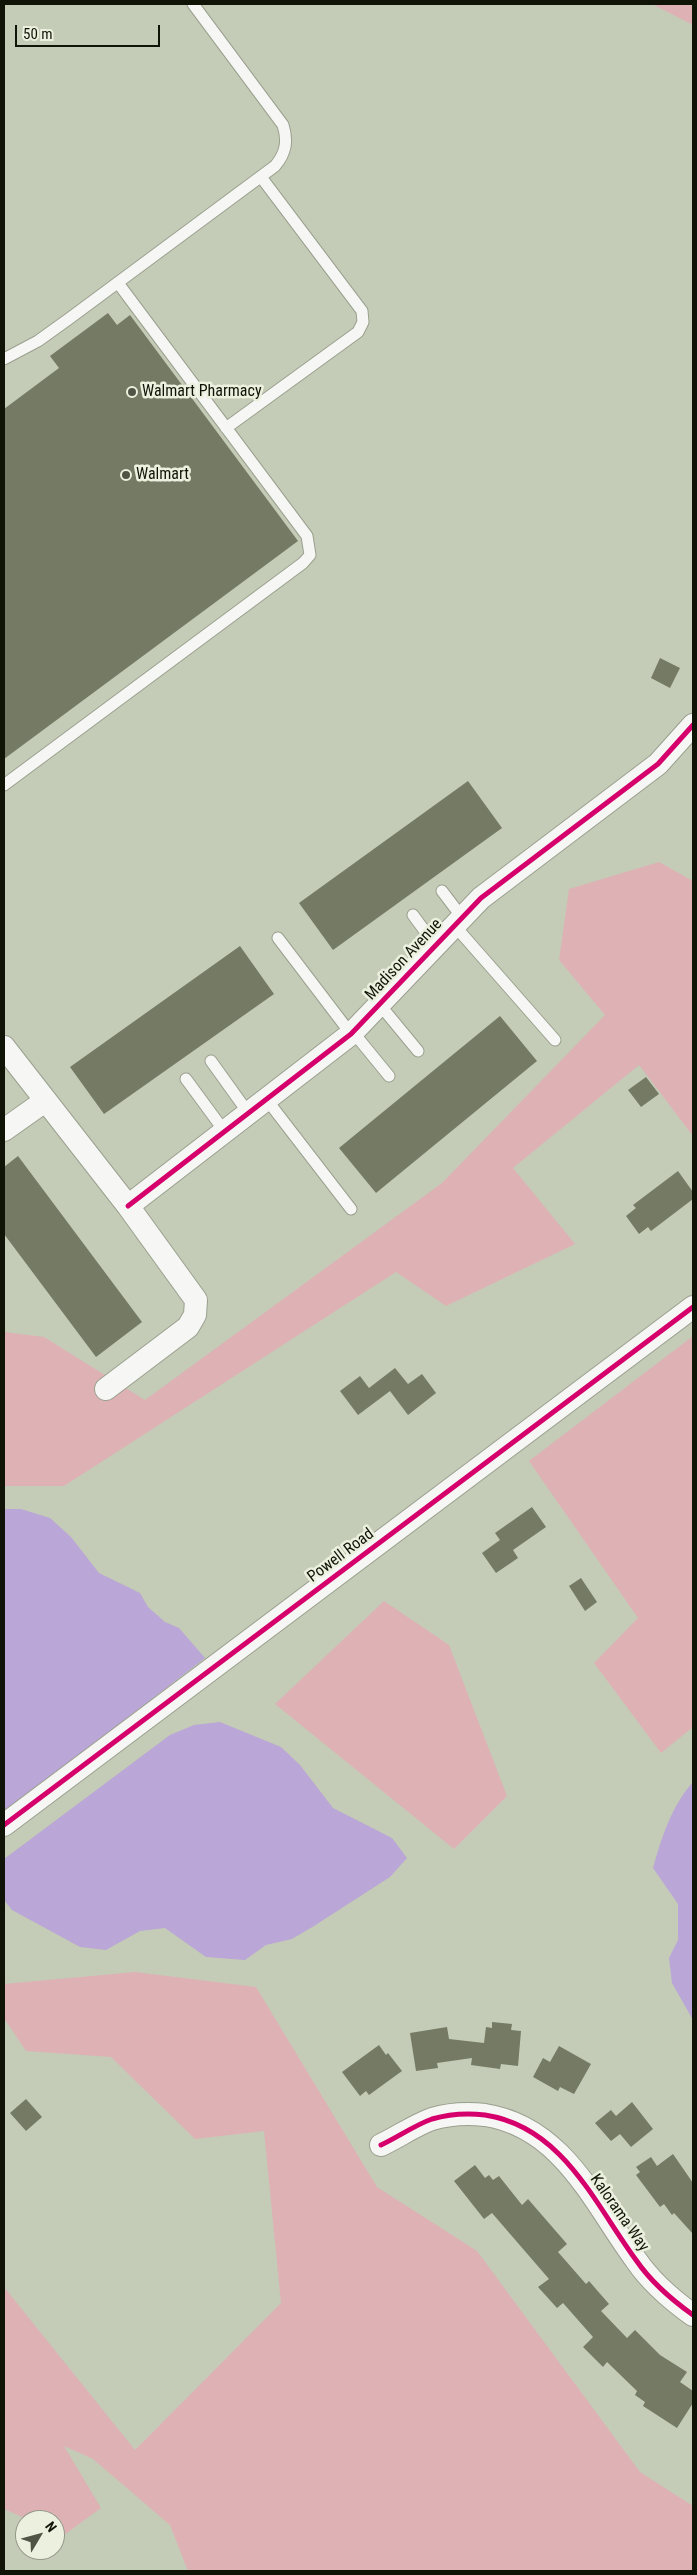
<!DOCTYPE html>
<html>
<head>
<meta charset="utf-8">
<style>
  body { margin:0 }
  #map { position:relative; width:697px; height:2575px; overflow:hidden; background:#c4cbb6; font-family:"Roboto Condensed",sans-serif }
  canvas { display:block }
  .frame { position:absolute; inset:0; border:5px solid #101406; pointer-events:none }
  .north { position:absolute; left:15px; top:2510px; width:50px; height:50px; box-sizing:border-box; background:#ebf1de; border:1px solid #939988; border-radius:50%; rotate:53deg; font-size:14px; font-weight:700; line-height:20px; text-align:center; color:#101406 }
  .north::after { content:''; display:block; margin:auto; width:18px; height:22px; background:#4f5444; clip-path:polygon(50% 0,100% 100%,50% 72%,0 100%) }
  .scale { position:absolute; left:15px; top:25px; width:145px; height:22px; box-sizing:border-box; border:2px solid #101406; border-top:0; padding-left:6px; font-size:15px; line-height:18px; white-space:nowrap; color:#101406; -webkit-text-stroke:4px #ebf1de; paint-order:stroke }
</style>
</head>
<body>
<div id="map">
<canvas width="697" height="2575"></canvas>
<div class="frame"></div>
<div class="north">N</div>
<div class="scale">50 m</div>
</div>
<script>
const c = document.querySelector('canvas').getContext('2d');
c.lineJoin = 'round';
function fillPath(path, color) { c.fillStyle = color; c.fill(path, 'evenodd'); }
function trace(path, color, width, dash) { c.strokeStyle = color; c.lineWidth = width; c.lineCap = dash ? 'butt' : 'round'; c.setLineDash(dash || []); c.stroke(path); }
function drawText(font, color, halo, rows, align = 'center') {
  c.font = font + ' "Roboto Condensed",sans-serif'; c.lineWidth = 5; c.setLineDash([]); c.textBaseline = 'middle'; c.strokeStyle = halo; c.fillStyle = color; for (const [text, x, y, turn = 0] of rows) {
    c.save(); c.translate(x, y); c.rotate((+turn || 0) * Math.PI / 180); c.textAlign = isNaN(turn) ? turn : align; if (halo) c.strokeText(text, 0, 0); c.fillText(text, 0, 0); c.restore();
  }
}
const green = new Path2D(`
  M652,4H693V25Z
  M659,862L693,881V1136L639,1065L513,1168L575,1244L446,1306L396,1272L64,1486H4V1332L44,1337L145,1400L442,1183L605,1015L559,960L569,889Z
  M693,1336V1727L661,1753L594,1663L638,1618L529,1461Z
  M384,1601L449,1645L507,1796L454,1849L275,1704Z
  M135,1972L256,1987L377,2187L477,2251L640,2472L693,2506V2571H188L170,2525L93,2459L64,2446L101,2508L64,2535L55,2531V2520H29L4,2509V2287L135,2450L281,2303L264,2131L195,2139L111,2057L26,2051L4,2018V1984Z`);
const water = new Path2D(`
  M4,1509H21L50,1518L71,1537L99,1573L140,1593L148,1607L165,1622L179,1628L205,1658L4,1813Z
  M220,1722L281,1747L300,1765L333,1808L392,1838L407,1858L390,1877L314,1926L292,1939L266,1945L245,1960L206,1957L165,1928L140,1931L106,1950L80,1947L12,1910L4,1900V1859L170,1735L194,1725Z
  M693,1782V2020L672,1983L669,1958L678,1940V1904L653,1868C662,1837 671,1807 693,1782Z`);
const building = new Path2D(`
  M108,313L117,325L130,315L298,541L4,759V409L59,368L50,356Z
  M660,658L680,668L670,688L651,678Z
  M468,781L502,828L333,950L299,903Z
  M240,946L274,994L104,1114L70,1067Z
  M500,1016L537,1061L376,1193L339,1148Z
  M646,1077L659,1094L641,1107L628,1090Z
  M18,1156L142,1322L96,1357L4,1234V1167Z
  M678,1171L693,1192V1199L651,1231L648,1227L639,1234L626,1216L636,1208L633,1205Z
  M395,1368L408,1384L422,1374L436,1393L408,1415L390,1391L358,1415L340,1391L360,1376L369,1388Z
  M532,1507L546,1527L513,1550L518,1558L496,1573L482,1553L500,1540L495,1533Z
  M581,1578L597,1602L585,1611L569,1586Z
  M492,2022L512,2024L511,2030L521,2031L518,2066L501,2064L500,2069L471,2065L472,2058L437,2063L438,2068L416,2071L410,2033L447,2027L449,2039L484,2043L486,2027L492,2028Z
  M379,2045L386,2055L388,2053L402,2071L369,2095L366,2091L360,2096L342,2072Z
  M559,2046L591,2064L574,2094L560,2087L558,2091L533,2077L543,2058L550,2062Z
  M26,2099L42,2117L26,2131L10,2113Z
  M632,2102L653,2129L631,2147L620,2134L611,2141L595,2123L611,2110L616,2116Z
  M673,2154L693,2183V2234L674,2213L672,2215L664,2204L660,2207L636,2175L640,2172L636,2167L651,2157L657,2166Z
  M475,2165L485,2178L489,2175L493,2180L499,2176L522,2205L528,2199L567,2244L558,2252L586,2284L589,2281L609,2304L601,2311L627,2338L635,2330L660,2355L687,2372L680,2382L693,2391V2403L677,2428L643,2406L645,2402L635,2395L637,2391L607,2362L603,2367L583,2347L593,2337L563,2303L557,2308L538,2287L549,2279L492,2213L484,2219L454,2181Z`);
const service = new Path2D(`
  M4,359L38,341L70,318L275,166C286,153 288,141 283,125L193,4
  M226,428L358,332L363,322L362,311L261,177
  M4,785L303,563L310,555L307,536L118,283
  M442,891L461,916
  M413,915L435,945
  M454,925L555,1040
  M278,938L351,1034
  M380,1005L418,1051
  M353,1032L389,1076
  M211,1061L249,1114
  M186,1079L225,1132
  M267,1100L351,1209`);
const minor = new Path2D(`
  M4,1047L128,1206L196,1300L195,1315L188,1327L106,1389
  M4,1130L45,1101
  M128,1206L351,1034L481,898L658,764L693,725
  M4,1825L693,1307
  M381,2145C398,2137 415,2125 432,2119C449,2114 468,2113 485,2115C563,2127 594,2203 636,2260C651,2282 672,2300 693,2315`);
const cycleway = new Path2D(`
  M128,1206L351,1034L481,898L658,764L693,725
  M4,1825L693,1307
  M381,2145C398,2137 415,2125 432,2119C449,2114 468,2113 485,2115C563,2127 594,2203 636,2260C651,2282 672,2300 693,2315`);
const markers = [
  [132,392,5,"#4f5444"],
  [126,475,5,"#4f5444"]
];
const poiNames = [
  ["Walmart Pharmacy",142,392],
  ["Walmart",136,475]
];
const streetNames = [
  ["Madison Avenue",404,960,-47],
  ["Powell Road",341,1556,-37],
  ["Kalorama Way",619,2213,55]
];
fillPath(green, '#deb2b5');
fillPath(water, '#baa6d7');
fillPath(building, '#747a64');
trace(service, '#9aa08f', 13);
trace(minor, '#9aa08f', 24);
trace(service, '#f6f7f4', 11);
trace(minor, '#f6f7f4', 22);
trace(cycleway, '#d6006c', 5);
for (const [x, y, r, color] of markers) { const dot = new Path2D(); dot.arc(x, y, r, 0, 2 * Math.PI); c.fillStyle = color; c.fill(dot); trace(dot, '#ebf1de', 2); }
drawText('16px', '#101406', '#ebf1de', poiNames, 'left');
drawText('16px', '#101406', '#ebf1de', streetNames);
</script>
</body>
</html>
